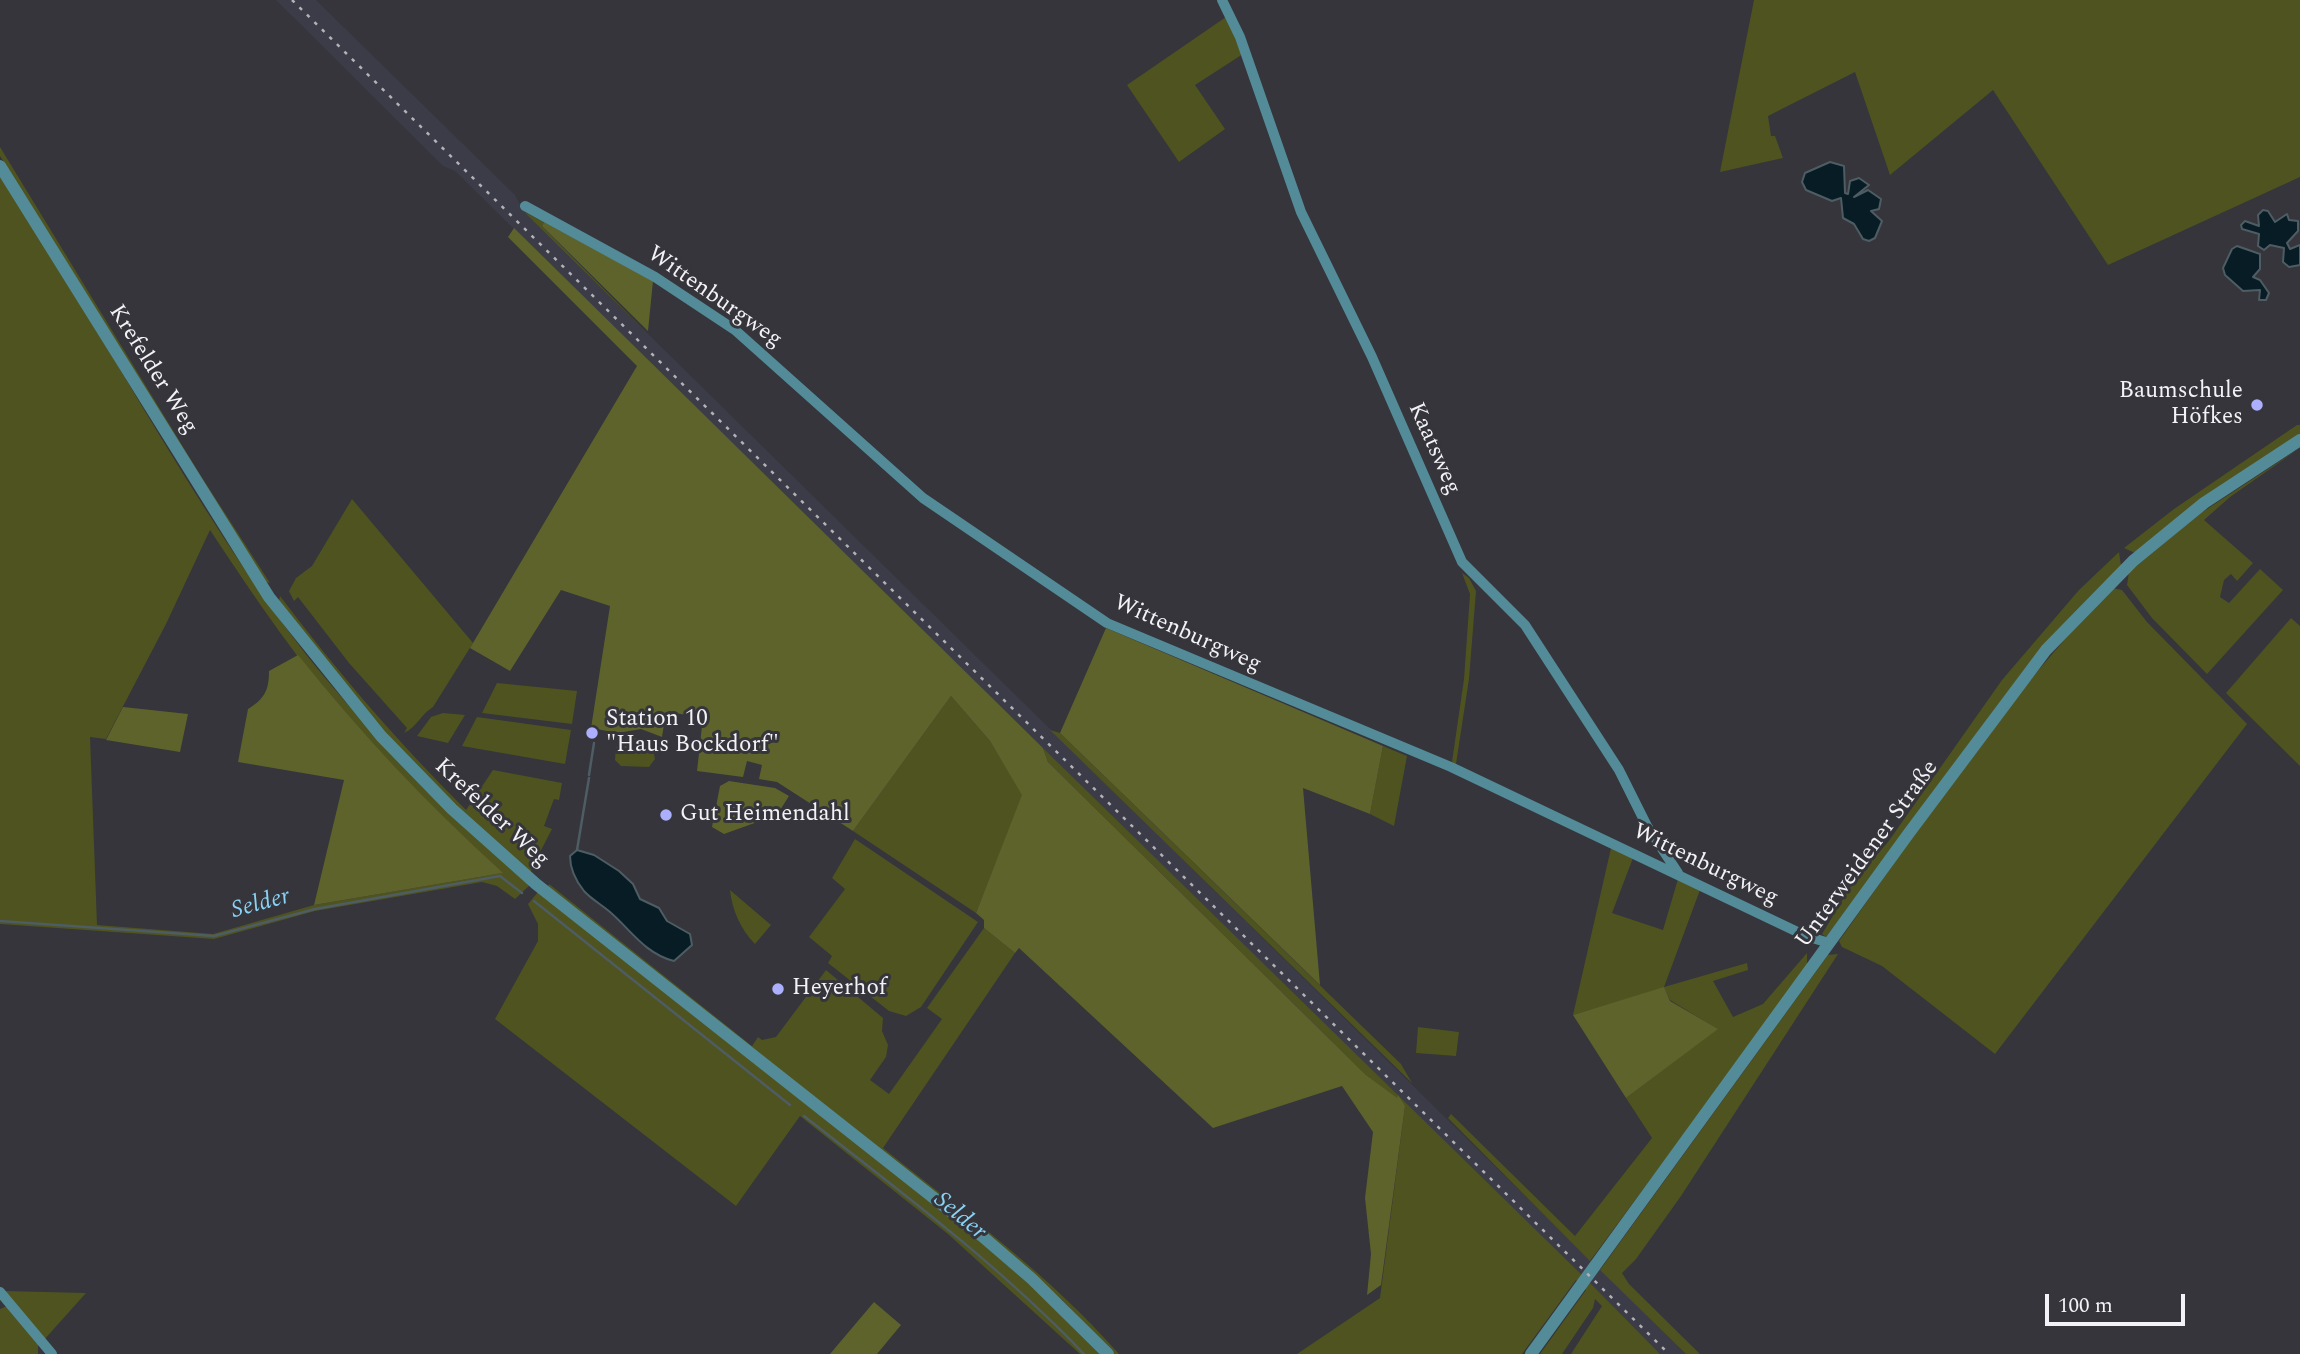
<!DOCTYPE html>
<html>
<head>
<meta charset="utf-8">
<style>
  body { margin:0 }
  #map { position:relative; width:2300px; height:1354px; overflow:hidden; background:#35353b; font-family:Spectral,serif }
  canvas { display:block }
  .scale { position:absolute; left:2045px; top:1294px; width:140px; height:32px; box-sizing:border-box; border:4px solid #f2f2f7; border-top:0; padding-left:9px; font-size:21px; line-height:24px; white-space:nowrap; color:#f2f2f7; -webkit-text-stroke:5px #35353b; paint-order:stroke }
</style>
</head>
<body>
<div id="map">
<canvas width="2300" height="1354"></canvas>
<div class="scale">100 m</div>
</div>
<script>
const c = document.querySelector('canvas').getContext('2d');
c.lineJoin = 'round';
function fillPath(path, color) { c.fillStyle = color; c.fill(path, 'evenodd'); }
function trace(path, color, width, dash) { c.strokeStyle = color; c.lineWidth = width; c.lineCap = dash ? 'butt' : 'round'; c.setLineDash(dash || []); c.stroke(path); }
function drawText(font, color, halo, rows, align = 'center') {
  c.font = font + ' Spectral,serif'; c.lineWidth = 6; c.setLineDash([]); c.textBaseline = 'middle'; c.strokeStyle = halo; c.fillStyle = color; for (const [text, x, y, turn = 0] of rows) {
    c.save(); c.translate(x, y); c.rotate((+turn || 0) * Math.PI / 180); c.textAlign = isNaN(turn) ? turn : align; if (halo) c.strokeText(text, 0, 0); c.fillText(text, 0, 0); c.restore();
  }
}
const built = new Path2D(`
  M276,0H316L515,195L524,212L1686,1354H1660L455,171L443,166Z`);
const green = new Path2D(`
  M1754,0H2300V177L2108,265L1993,90L1890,175L1855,72L1768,116L1771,136H1775L1783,158L1720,172Z
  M1226,17L1243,54L1195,85L1225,129L1179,162L1127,85Z
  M0,147L199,473L270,583L266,582L0,156Z
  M0,175C104,332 190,503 305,653C372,739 452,810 530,885L515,899L497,886L482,882L315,911L214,939L0,924ZM210,530C255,598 301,666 355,727C401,778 451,826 502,873L314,905L213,934L97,925L90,737L106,739L166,624Z
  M524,212L544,222L542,226L647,333Z
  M2297,425H2300V436L2135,553L2124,548L2174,509Z
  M2300,448L2230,497L2204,520L2253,563L2237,581L2231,574L2224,580L2220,597L2229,603L2260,569L2283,590L2207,674L2152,618L2127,585L2129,572L2201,513Z
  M352,499L473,643L433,707C421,714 417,727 404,733L407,728L349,663L298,597L294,601L289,591L296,578L312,566Z
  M2119,552L2121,566L2048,642L1826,937L1822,934L1855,879L1888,842L2002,680L2079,590Z
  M1462,573L1469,578L1476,591L1469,679L1456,764L1452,762L1464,679L1470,594Z
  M2112,588L2122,590L2147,622L2247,724L1995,1054L1882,966L1842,947L1839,941C1926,820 2008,695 2112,588Z
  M280,596C339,674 397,741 466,810L493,770L562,783L559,800L554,799L544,826L552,829L536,860L529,865L532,870L529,872L462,812L397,747L279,601Z
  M2291,618L2300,626V766L2226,693Z
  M497,683L577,691L572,724L482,713Z
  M951,696L990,741L1023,795L976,913L853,831Z
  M443,713L465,715L448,743L417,736L431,717Z
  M477,717L571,730L565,764L462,746Z
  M1050,730L1060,733L1401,1064L1412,1083Z
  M631,736L652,744L655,759L649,767L621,766L615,760L616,747Z
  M1383,746L1407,756L1394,826L1370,814Z
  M1043,748L1591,1284L1660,1354H1571L1602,1306L1595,1299L1593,1308L1562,1354H1540L1586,1290L1576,1280L1522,1354H1297L1380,1298L1405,1106L1366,1075L1048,762Z
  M855,839L978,922L921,1007L906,1016L889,1011L828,963L832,956L809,937L845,889L832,878Z
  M1611,848L1633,858L1612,913L1663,930L1678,879L1700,890L1664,987L1747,963L1748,970L1713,981L1733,1017L1763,1004L1807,953V968L1590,1261L1448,1118L1451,1114L1575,1236L1652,1138L1626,1098L1717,1029L1670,1000L1664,988L1573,1015Z
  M549,884L752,1046L758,1037L762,1040L776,1037L826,970L883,1018L882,1031L888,1045L886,1057L870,1080L889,1094L942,1019L927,1008L984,928L1015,953L883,1148C964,1213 1050,1275 1119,1354H1114L1062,1300L993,1239L548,887Z
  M730,890L771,925L755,944C741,930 732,910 730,890Z
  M538,892L976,1238L1030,1284L1101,1354H1080L948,1234L800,1116L736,1206L495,1019L538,941V924L528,904Z
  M1838,954L1681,1196L1636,1259L1622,1273L1629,1284L1700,1354H1686L1600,1270L1828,955Z
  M1418,1027L1459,1032L1456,1056L1416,1053Z
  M3,1291L86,1293L43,1341Z
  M7,1306L38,1344V1354H0V1309Z`);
const forest = new Path2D(`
  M544,222L653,281L648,331L542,226Z
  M514,228L1043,748L1048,762L1366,1075L1397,1098L1398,1095L1405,1106L1381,1285L1367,1295L1371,1254L1365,1198L1373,1132L1342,1086L1213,1128L1019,948L1015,953L984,928V920L976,913L1022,795L990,741L951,696L853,831L777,782L759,779L762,765L747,761L743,777L697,771L703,717L666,712L662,737L641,729L618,733L591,728L610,606L561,590L510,671L470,648L637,366L508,237Z
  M1106,628L1383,746L1370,814L1303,788L1320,985L1060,733Z
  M298,655C361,734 428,805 503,873L314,905L344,780L238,762L248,709C264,699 269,691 269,671Z
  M123,707L188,714L180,752L106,740Z
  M729,781L775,788L789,796L777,815L724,834L712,827L720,786Z
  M1664,987L1670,1001L1718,1029L1626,1098L1573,1015Z
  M874,1302L901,1325L877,1354H830Z`);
const water = new Path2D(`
  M1830,162L1844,166L1845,193L1848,194L1850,181L1859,178L1869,185L1854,197L1868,190L1881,199L1879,209L1871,211L1882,221L1875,238L1869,241L1863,239L1854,224L1843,218L1841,198L1832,201L1806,190L1802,182L1805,173Z
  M2263,210L2268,211L2275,222L2287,214L2289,220L2298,221V231L2287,243L2290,249L2300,245V265L2289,267L2283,262L2284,248L2270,245L2264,250L2258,246L2259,234L2242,229L2241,225L2245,221L2259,226L2258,215Z
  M2237,246L2260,254V269L2253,277L2260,280L2269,293L2266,300H2259L2260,290L2243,291L2225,275L2223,268L2232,249Z
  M577,850L594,855L619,871L633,884L640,899L659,908L667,921L690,934L692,945L674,961C645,954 630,929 610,912C602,905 591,899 584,891C576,881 570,869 570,856Z`);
const stream = new Path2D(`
  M589,775L594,743
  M577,850L589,778
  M534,901L790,1105
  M0,921L214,936L315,909L500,876L522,893
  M804,1116C900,1191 999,1265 1084,1354`);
const minor = new Path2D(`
  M1222,0L1240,37L1301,212L1372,357L1462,562L1525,625L1619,770L1647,826L1678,873
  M525,206L655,277L735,330L923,498L1107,623L1451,767L1806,936L1829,943
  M0,1292L52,1354`);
const tertiary = new Path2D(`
  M0,166L269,597L381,736L452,809L536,884L982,1236L1032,1279L1108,1354
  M1531,1354L1909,833L2046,650L2133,561L2204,503L2300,440`);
const rail = new Path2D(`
  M292,0L1669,1354`);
const markers = [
  [2257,405,7,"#acaffb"],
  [592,733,7,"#acaffb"],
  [666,815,7,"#acaffb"],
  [778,989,7,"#acaffb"]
];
const streetNames = [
  ["Wittenburgweg",714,298,35],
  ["Krefelder Weg",152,370,58],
  ["Kaatsweg",1433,449,66],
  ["Wittenburgweg",1187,635,24],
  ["Krefelder Weg",491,814,43],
  ["Unterweidener Straße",1868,855,-54],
  ["Wittenburgweg",1705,866,26]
];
const poiNames = [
  ["Baumschule",2243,392,"right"],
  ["Höfkes",2243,418,"right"],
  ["Station 10",606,720],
  ["\"Haus Bockdorf\"",606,746],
  ["Gut Heimendahl",680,815],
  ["Heyerhof",792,989]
];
const waterNames = [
  ["Selder",261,905,-15],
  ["Selder",959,1217,40]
];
fillPath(built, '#3c3c48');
fillPath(green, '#4f5320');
fillPath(forest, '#5e632b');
fillPath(water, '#071c24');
trace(water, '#4e5c63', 2);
trace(stream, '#4e5c63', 2.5);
trace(minor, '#538c98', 10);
trace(tertiary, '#538c98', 12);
trace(rail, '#b2b2b7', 2.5, [3.5, 7]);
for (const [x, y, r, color] of markers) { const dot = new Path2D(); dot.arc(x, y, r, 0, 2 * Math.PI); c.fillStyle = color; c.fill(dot); trace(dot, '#35353b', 2.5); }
drawText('23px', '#f2f2f7', '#35353b', streetNames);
drawText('23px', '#f2f2f7', '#35353b', poiNames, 'left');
drawText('italic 24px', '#89d3f5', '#35353b', waterNames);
</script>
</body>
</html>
